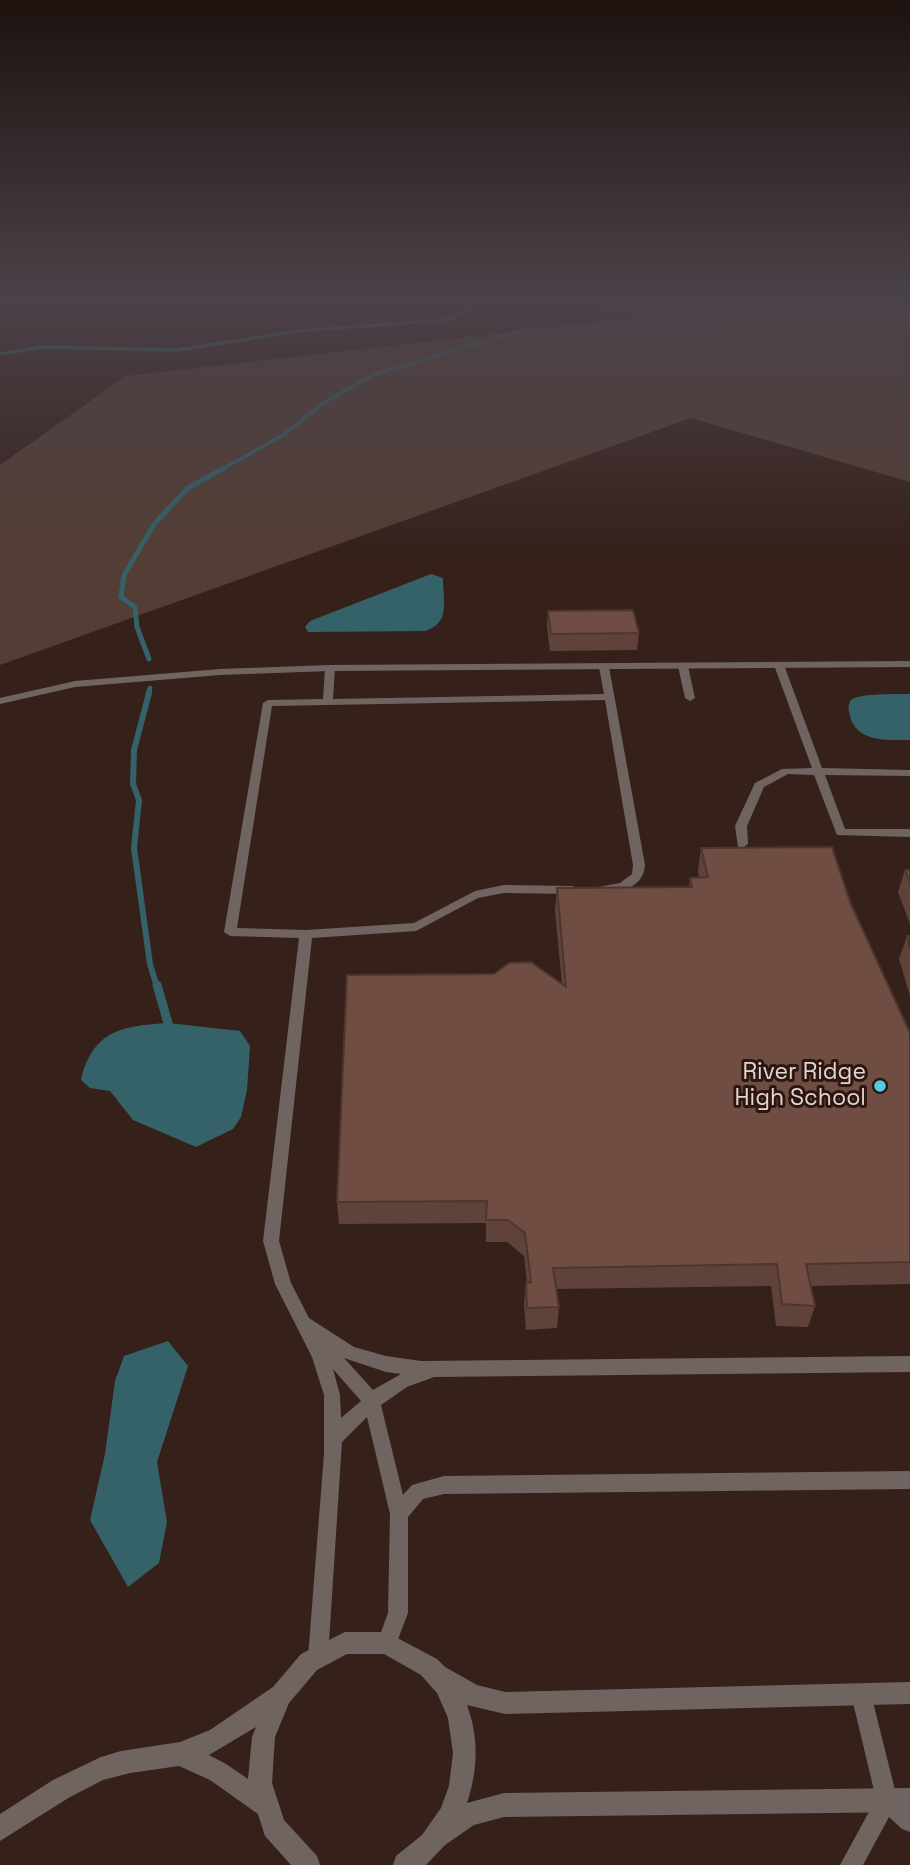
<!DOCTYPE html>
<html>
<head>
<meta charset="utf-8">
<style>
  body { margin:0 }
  canvas { display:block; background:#35201a }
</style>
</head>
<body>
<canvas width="910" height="1865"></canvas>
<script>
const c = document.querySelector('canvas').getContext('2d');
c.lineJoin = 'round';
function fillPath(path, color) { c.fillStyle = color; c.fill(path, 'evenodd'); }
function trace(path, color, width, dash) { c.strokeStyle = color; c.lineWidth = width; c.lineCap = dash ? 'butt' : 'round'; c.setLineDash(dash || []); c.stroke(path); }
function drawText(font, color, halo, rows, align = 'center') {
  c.font = font + ' "Space Grotesk",sans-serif'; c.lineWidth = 6; c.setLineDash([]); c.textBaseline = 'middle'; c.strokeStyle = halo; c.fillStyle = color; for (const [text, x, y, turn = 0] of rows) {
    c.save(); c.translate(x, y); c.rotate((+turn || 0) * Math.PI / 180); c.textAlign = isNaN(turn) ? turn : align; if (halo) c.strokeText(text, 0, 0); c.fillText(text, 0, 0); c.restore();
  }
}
const green = new Path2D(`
  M556,297H910V482L691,418L0,665V465L126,376L642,317Z`);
const water = new Path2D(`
  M431,574L443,578C443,601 451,623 425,631L308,632L305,627L310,621Z
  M910,694V740C888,740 857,743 850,716C849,711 847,705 851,700C858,693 899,694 910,694Z
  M168,1023L240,1031L250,1046L247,1090L241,1117L233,1129L196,1147L133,1120L110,1091L90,1088L81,1080C93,1030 122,1026 168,1023Z
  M168,1341L188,1366L157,1462L167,1522L159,1563L128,1587L90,1520L105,1454L115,1381L124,1356Z`);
const streamFar3 = new Path2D(`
  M458,297L569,302L680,297
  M0,354L41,347L178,350L299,331L443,320L455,317L467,307L466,298
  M221,470L283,435L325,402L373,375L523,330L693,332L711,318L716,297`);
const streamFar2 = new Path2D(`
  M149,659L137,627L135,607L121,597L124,575L155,523L188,488L224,468
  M148,694L150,688`);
const streamFar1 = new Path2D(`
  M149,693L134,750L133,784L139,800L134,848L150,964L157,987`);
const stream = new Path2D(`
  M157,985L168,1023`);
const service = new Path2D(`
  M779,662L784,665L822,768L910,770V776L825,775L845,829H910V837L837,835L814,775L788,774L764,787L747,826L748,844L742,848L738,847L735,826L755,783L782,769L812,768L774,665Z
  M683,663L688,666L695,698L690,701L685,698L678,666Z
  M604,664L609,667L645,865C643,889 622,890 602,894L598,893L596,890L598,887L620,883L632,874L633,865L605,700L272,706L237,928L306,930L414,923L475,891L504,885L573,886L579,890L573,894L504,893L478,898L416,931L312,938L279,1241L291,1283L309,1318L354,1347L386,1356L421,1361L910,1356V1372L434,1377L407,1387L381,1405L403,1495L412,1485L444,1476L910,1471V1489L444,1494L423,1499L408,1517V1613L394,1650L387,1653L380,1650L377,1643L388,1613L390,1514L367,1417L342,1442L328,1657L325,1664L318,1667L311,1664L308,1657L324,1454V1395L312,1357L275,1284L263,1241L299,938L230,936L224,932L263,703L268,700L323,699L325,668L330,665L335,668L333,699L604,694L599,667ZM344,1358L386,1372L401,1374L373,1390ZM333,1369L361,1401L341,1418L340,1395Z
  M861,1684L868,1687L871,1694L896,1794L910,1807V1832L902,1829L889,1817L863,1865H840L876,1799L851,1694L854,1687Z`);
const minor = new Path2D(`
  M910,661V667L330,671L220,675L75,687L0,704V698L75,681L220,669L330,665Z
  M345,1632H386L437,1659L445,1667L477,1685L505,1692L910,1682V1704L505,1714L467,1705C479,1738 478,1770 467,1803L504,1793L910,1788V1812L504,1817L474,1825L445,1845L426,1865H393L396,1856L422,1835L441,1808L449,1786L453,1753L448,1718L437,1693L421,1675L384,1654H347L317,1670L289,1703L275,1737L272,1783L284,1820L317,1856L320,1865H291L265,1836L258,1814L210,1780L179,1766L130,1773L103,1780L70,1797L0,1841V1814L53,1780L101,1757L121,1751L180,1742L210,1730L273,1687L301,1654ZM256,1727L252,1737L248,1779L226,1764L209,1755Z`);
const wall = new Path2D(`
  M548,611L639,633L637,650L550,651L547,627Z
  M701,848L850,902L910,1033V1284L811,1286L815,1306L808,1327L776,1326L771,1286L556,1289L559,1307L557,1328L526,1330L524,1305L526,1283H527L524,1256L507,1242H486V1223L339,1224L337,1202L562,984L555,910L557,888L689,887L690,878H699L698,870Z
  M905,870H910V924L898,892Z
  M907,936H910V996L899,959Z`);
const building = new Path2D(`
  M633,610L639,633L551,634L548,611Z
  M832,847L850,902L910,1033V1262L806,1264L815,1306L782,1304L777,1264L553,1268L559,1307L527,1308L526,1283L531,1282L525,1233L508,1220H486L487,1201L337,1202L347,975L494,974L509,963L531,962L566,987L557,888L692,887L690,878L708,877L701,848Z
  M905,870H910V882Z
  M907,936H910V948Z`);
const markers = [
  [880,1086,7,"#54cade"]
];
const poiNames = [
  ["River Ridge",866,1073],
  ["High School",866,1099]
];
fillPath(green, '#533d35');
fillPath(water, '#356169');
trace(streamFar3, '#356169', 3.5);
trace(streamFar2, '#356169', 5);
trace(streamFar1, '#356169', 6);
trace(stream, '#356169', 9);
fillPath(service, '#706460');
fillPath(minor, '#706460');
fillPath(wall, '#5f4239');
fillPath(building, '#6f4d42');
trace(building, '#4e362e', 2);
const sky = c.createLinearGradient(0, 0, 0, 558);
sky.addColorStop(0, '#1d120e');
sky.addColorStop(0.53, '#4b4249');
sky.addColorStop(1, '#4b424900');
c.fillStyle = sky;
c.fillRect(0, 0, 910, 558);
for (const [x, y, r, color] of markers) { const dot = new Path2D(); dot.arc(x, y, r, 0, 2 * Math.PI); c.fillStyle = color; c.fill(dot); trace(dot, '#2b1710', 2.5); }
drawText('23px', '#e2d4cf', '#2b1710', poiNames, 'right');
</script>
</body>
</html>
